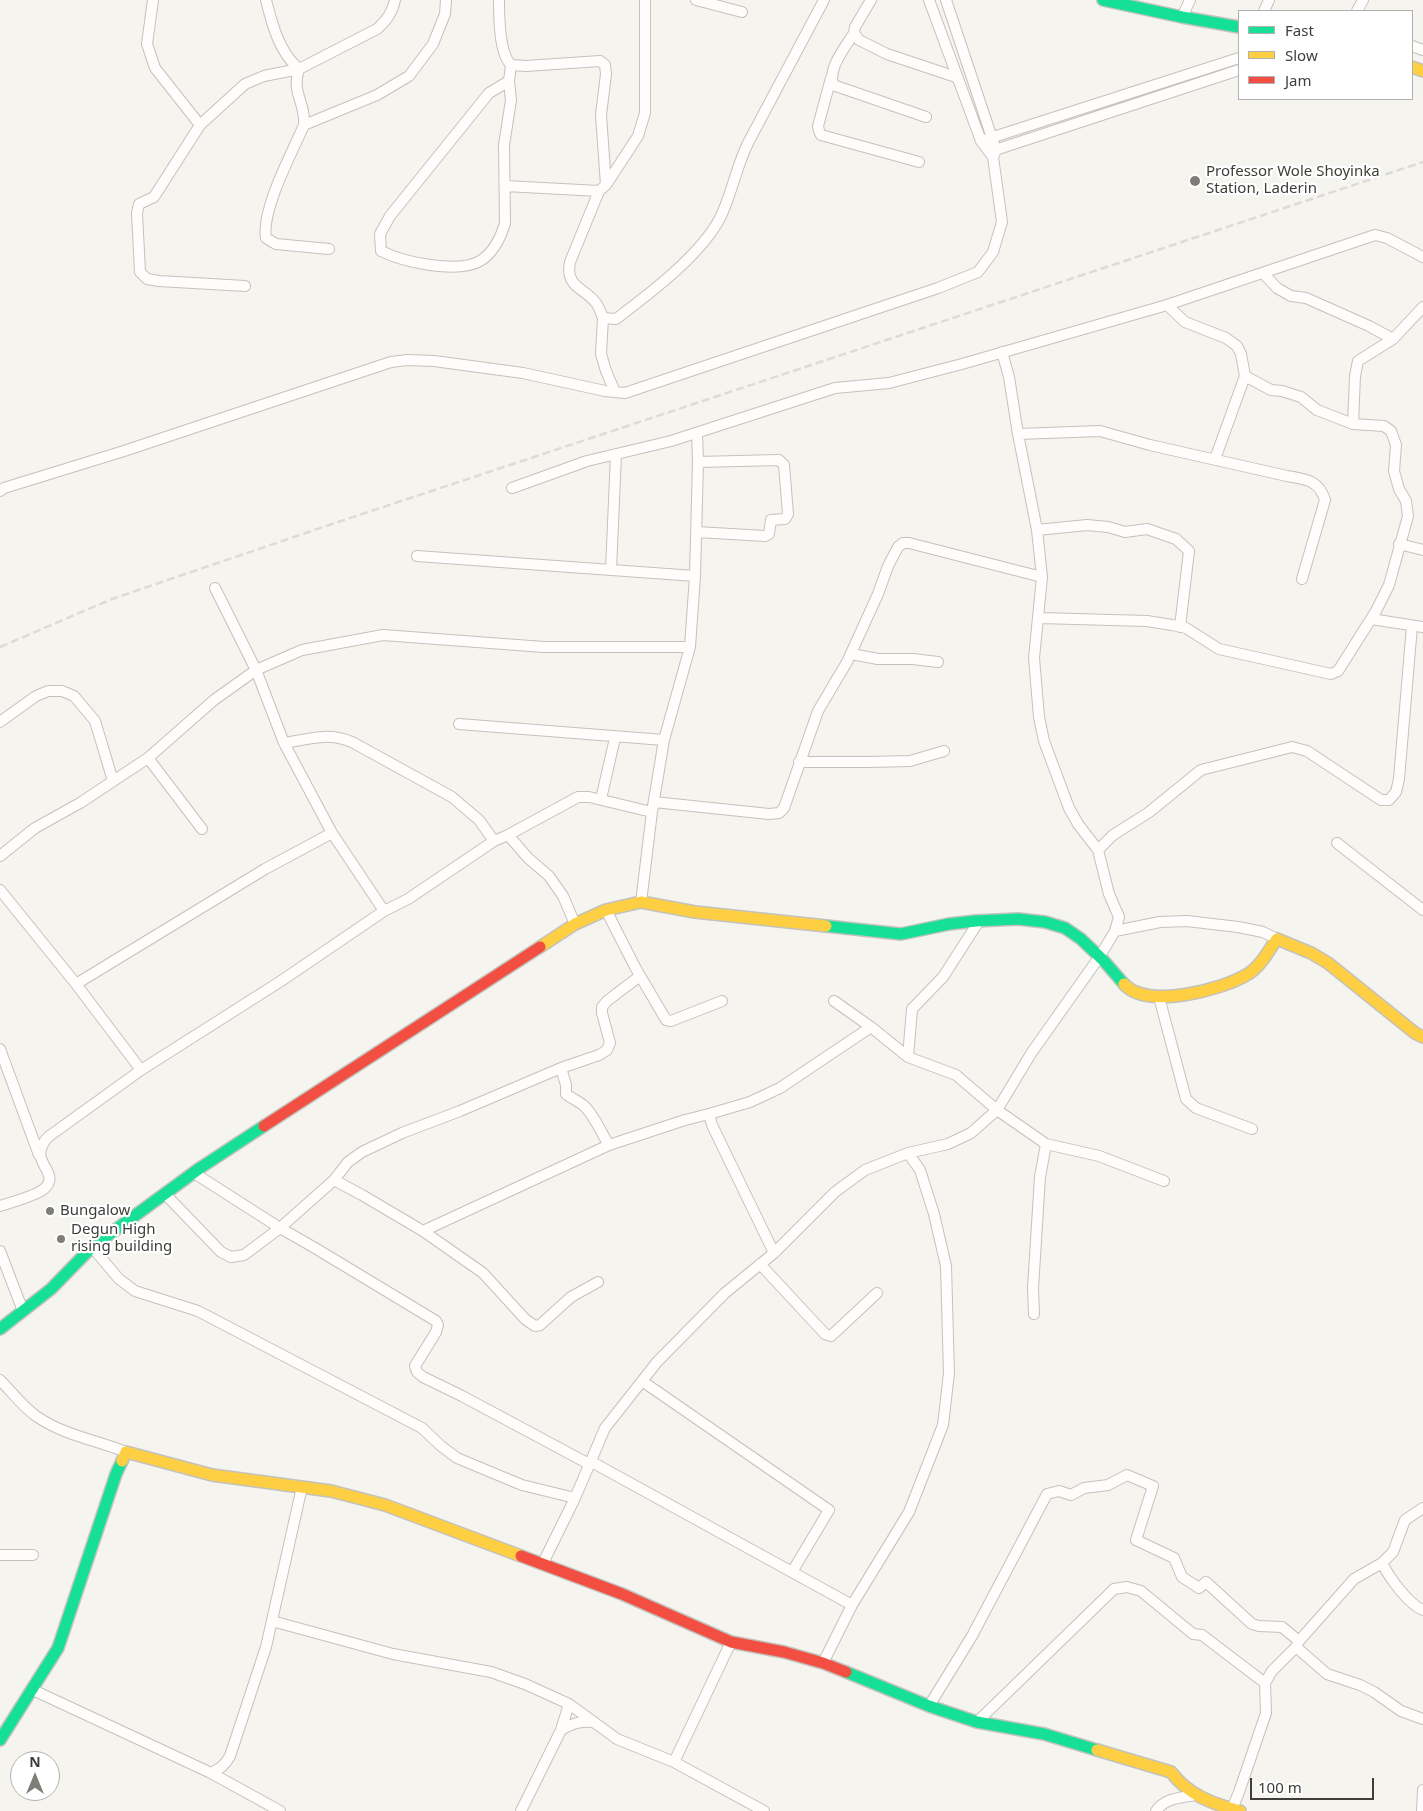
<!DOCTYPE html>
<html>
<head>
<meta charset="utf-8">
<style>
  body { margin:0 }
  #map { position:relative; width:1423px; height:1811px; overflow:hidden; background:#f6f4ee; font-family:"Noto Sans",sans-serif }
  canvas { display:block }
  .legend { position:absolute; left:1238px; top:10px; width:175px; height:90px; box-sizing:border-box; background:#fff; border:1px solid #b2b1b0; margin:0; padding:6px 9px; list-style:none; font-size:15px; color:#3e3d39 }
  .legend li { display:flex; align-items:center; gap:10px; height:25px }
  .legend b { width:25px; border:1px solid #b2b1b0 }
  .north { position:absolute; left:10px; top:1751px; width:50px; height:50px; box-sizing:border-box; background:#fff; border:1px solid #b2b1b0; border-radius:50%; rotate:0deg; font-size:14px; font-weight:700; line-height:20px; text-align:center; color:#3e3d39 }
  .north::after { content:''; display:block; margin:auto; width:18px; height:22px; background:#7e7d78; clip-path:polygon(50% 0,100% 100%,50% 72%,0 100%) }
  .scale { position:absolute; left:1250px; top:1778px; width:124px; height:22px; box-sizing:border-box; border:2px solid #3e3d39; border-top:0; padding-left:6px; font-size:15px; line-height:18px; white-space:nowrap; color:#3e3d39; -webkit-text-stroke:4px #fff; paint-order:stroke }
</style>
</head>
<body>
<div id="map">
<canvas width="1423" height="1811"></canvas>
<ul class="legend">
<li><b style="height:6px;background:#16e098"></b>Fast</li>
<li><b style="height:6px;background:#ffcf43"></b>Slow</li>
<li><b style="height:6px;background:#f24e42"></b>Jam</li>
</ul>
<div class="north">N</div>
<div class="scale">100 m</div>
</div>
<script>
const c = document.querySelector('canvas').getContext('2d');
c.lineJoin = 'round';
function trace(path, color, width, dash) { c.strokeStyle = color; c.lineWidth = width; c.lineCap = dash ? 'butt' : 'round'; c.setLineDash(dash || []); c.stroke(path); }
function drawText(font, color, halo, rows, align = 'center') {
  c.font = font + ' "Noto Sans",sans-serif'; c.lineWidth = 4.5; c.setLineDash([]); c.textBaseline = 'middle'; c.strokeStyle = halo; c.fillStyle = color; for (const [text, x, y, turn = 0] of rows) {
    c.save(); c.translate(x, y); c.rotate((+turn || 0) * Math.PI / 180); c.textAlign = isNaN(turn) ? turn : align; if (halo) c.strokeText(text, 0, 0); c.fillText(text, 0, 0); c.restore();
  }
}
const street = new Path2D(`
  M153,0L147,44L155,68L200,125L245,84L264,76L299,69L377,29C387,20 392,13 395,0
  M266,0C272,24 279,52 299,69
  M499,0C499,17 499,53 511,65L526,66L600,61L605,65L606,74L601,115L606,185
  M645,0V113L638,136L606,185L599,191L570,262C565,288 584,287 596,303C599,307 601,313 603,318L616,319C649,294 701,255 720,218C732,194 736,167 748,143L824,0
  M696,0L742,12
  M871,0L855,27L854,33L859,40L887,54L956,77
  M929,0L981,141L993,157
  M1264,11L1269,0
  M1357,11L1363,0
  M1182,17L1190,0
  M854,33C845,48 828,67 833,85L926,117
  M1412,46L1423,50
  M299,69C291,93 306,103 304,125C292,153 261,210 266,238L276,244L329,249
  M831,78L818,126L819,131L821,135L919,162
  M509,81L489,93L390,216L380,234L381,251C403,262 457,274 480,261C493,253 501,237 505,223L504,145L511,100L509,81L511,65
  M200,125L154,197L139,204L137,213L140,272L147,279L159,281L245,286
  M304,125L377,95L409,76L433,44L445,14L446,0
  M981,141L1239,58
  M992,151L1239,70
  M505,186L599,191
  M1263,273L1277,288L1291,296L1306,298L1369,326L1393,339
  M1167,305L1185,322L1226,338L1237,346L1241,354L1245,376L1215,459
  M603,318L601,354L606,371L615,392
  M1353,424L1355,376L1358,361L1393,339L1423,307
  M1018,434L1100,431L1150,445L1287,476C1305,479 1319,480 1325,500L1302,579
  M512,488L587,461L671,441L835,388L889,383L962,364L1167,305L1375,235L1387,238L1423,257
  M0,491L4,488L124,451L391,362L407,360L434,361L523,373L605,391L625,393L938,288L978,272L993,252L1002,222L993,157L996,150L946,0
  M1037,530L1087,525L1108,527L1125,532L1147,529L1176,539L1189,551L1180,627
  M697,532L765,536L769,534L771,520L785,519L788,514L784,465L779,460L698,462
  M1399,544L1423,550
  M417,556L695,576
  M611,570L616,454
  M215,588L256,670L284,743L332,833
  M1039,618L1147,621L1172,625L1186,628L1219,649L1331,674L1338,671L1376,611L1389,585L1408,516L1406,501L1399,489L1394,471L1396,445L1391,431L1384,426L1353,424L1317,410L1301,397L1282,391L1271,390L1245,376
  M1371,619L1423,627
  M851,654L878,659H913L938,662
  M0,722L36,696L48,691H62L74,696L95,721L113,781
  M459,724L664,740
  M284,743C309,739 328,732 352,742L452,797L479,820L494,841
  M148,758L202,829
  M799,762H869L910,761L944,751
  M601,799L615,738
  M654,802L769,814L779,813L784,808L818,711L847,662L878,594L888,566L898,547L903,543H909L1042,577
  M508,835L528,858L549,876L563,896L575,924
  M1337,843L1423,910
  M1098,850L1113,835L1148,813L1201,770L1292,747L1307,751L1381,800H1389L1396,792L1399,779L1412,626
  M0,856L35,828L80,803L148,758L214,700L256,670L302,650L383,635L544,647H690
  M0,890L76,984L141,1070
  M641,902L652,812L664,740L690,647L695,576L698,462L697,433
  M606,910L635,967L666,1020L671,1021L722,1001
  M1115,931L1160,922L1187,921L1238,927L1263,932L1277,939
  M76,984L265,869L332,833L384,911
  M1159,997L1186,1099L1196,1108L1252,1129
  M834,1001L871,1027L908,1057L956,1075L997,1110L1046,1144L1099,1156L1164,1181
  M0,1049L39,1155
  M908,1057L912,1009L943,977L979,921
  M561,1068L566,1085V1094C571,1098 578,1101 583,1105C594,1114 601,1133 609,1145
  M709,1114L712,1125L774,1253
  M194,1173L280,1228L315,1248L436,1321L438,1325L436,1332L415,1366L417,1372L423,1377L462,1396L589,1464
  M334,1180L362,1195L423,1231L483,1273L525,1319L535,1326L540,1325L571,1297L598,1282
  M165,1194L221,1252L231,1257L244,1255L280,1228L334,1180L348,1162L362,1152L402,1133L460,1111L561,1068L599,1055L607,1050L610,1043L602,1013V1007L607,1001L640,976
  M0,1206C10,1203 37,1195 44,1189C63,1172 25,1162 48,1137L141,1070L281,981L384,911L408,899L494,841L508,835L578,797H589L652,812
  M423,1231L609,1145L685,1120L709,1114L750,1102L780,1088L871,1027
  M92,1247L119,1279L135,1291L198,1311L422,1428L441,1446L457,1458L522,1485L575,1498
  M0,1251L23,1311
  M760,1264L825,1334L831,1336L877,1293
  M1034,1314L1033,1288L1040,1177L1046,1144
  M0,1380C11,1391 23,1407 36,1416C63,1435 96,1440 126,1452
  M642,1381L829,1510L792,1572
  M590,1461L852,1605
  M0,1555H33
  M543,1563L575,1498L605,1428L657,1362L725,1293L774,1253L835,1192L865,1170L908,1153L948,1144L971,1133L997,1110L1032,1052L1100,956L1115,931L1119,917L1109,894L1098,850L1078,824L1069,808L1044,741L1039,717L1034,658L1042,577L1037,530L1018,434L1009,377L1002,352
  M1382,1563C1389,1577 1408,1604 1423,1610
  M272,1621L393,1654L491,1672L525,1684L569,1704L617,1739L674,1762L764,1811
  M1296,1647L1327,1674L1360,1685L1374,1692L1401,1711L1423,1719
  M823,1663L852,1605L909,1512L943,1425L949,1373L946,1266L934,1214L920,1170L908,1153
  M33,1690L211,1773L280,1811
  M929,1706L972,1636L1047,1494L1059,1491L1071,1495L1084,1488L1108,1485L1127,1475L1153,1486L1136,1540L1174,1558L1182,1577L1199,1588L1206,1582L1252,1624L1259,1626L1282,1627L1299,1641
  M977,1722L1114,1589L1127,1587L1141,1591L1193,1634L1202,1635L1265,1683
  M561,1730L569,1704
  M674,1762L731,1642
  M211,1773C220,1769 225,1765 230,1756L266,1647L302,1487
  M1232,1809L1239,1792L1266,1713L1265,1683L1272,1671L1296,1647L1299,1641L1354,1579L1382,1563L1393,1552L1405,1520L1423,1508
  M521,1811L561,1730C573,1723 581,1721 594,1722
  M1156,1811C1165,1798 1180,1798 1195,1795
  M1422,1811L1423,1790`);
const fast = new Path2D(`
  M1103,0L1182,17L1239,27
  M826,926L901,934L949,924L976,921L1018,919L1045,922L1065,928L1081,939L1104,961L1124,984
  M0,1329L51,1289L92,1247L200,1168L264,1126
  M846,1672L929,1706L977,1722L1044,1734L1097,1750
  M0,1740L58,1648L116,1474L122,1461`);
const slow = new Path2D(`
  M1412,67L1423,71
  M540,947L575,924L606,910L641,902L695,912L826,926
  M1124,984C1147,1010 1222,990 1248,974C1261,966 1268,951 1277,939L1311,953L1328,963L1415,1033L1423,1037
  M122,1461L126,1452L212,1475L331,1491L385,1505L521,1556
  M1097,1750L1171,1772C1188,1795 1213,1804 1240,1811`);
const jam = new Path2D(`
  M264,1126L540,947
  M521,1556L622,1594L731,1642L784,1652L823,1663L846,1672`);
const rail = new Path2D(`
  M0,647L112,599L338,522L1423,162`);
const markers = [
  [1195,181,6,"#7e7d78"],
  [50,1211,5,"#7e7d78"],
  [61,1239,5,"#7e7d78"]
];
const poiNames = [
  ["Professor Wole Shoyinka",1206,172],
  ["Station, Laderin",1206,189],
  ["Bungalow",60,1211],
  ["Degun High",71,1230],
  ["rising building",71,1247]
];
trace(street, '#c3c2bd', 12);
trace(fast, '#c3c2bd', 14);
trace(slow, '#c3c2bd', 14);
trace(jam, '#c3c2bd', 14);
trace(street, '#fefdfc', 10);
trace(fast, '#16e098', 11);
trace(slow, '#ffcf43', 11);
trace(jam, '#f24e42', 11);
trace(rail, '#dcdbda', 2.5, [8, 4]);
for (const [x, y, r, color] of markers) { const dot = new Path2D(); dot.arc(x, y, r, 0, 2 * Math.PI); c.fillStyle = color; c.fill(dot); trace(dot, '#fff', 2); }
drawText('15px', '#3e3d39', '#fff', poiNames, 'left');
</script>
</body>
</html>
